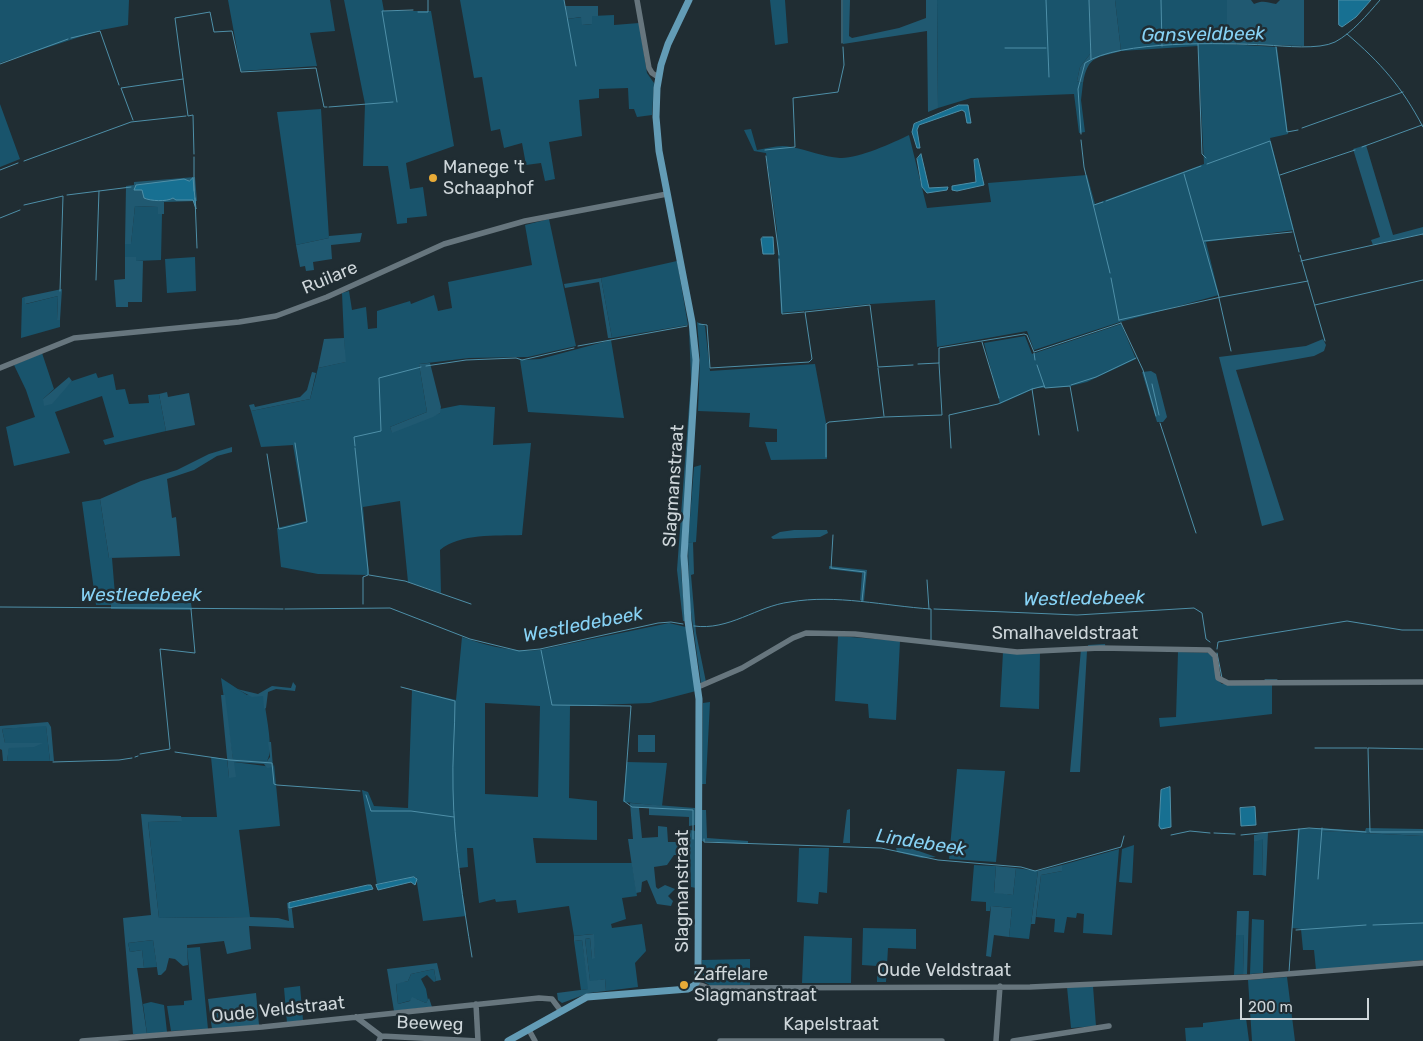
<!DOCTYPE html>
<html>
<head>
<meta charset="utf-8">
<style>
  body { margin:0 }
  #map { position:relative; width:1423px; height:1041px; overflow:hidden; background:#202d33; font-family:Rubik,sans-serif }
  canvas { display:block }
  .scale { position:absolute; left:1240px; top:998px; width:129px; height:22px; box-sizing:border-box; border:2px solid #ced6da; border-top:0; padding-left:6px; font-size:15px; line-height:18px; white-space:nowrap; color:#ced6da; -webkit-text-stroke:4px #202d33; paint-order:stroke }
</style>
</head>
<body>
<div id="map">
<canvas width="1423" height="1041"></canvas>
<div class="scale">200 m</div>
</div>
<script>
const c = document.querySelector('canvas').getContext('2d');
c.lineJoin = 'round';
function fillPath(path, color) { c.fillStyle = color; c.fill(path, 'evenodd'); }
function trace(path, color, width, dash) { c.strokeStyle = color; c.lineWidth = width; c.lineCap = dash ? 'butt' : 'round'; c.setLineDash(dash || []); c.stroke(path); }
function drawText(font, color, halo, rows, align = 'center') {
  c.font = font + ' Rubik,sans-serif'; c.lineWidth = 5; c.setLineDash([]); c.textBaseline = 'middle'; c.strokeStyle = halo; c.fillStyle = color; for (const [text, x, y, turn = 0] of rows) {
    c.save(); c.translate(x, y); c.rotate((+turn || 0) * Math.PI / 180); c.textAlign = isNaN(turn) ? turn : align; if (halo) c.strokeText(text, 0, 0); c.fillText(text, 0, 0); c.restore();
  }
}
const green = new Path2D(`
  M0,0H129L128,25L101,30L0,63Z
  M228,0H330L335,31L310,33L317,66L241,71Z
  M344,0H382L384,11H431L454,146L406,163L410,189L423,187L427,216L407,218V223L397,224L388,166H363L365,104Z
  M460,0H564L567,19L582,17V25L592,24V16L614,15V25L639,23L647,73L654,83L652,115L637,117L634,109H629L628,88L599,89V98L579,100L582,136L549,142L555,179L545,181L541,163L526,165L522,143L504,148L500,129L491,131L482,77L474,78Z
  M770,0H785L788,43L775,45Z
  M937,0H1089L1091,53L1080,67L1077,81L1083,83L1081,100L1085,132L1079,133L1074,94L971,98L938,108Z
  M1115,0H1227V44L1277,47L1288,134L1270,138L1294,230L1206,242L1219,295L1120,322L1034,350L1027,331L937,347L935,300L871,304L781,313L777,230L766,153L754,151L744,130L751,129L757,150C769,148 780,144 791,147C808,150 823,157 840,158C857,159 893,143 909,135L927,208L991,202L988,183L1087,175L1095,204L1204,164L1198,46L1121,51Z
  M0,104L20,159L0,167Z
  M321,109L329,238L296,245L277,112Z
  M135,206L158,207V214H162L161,260L136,261L125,257V244L131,243Z
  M549,219L576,346L528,357L469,358L419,364L427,412L390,427L392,432L440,413V409L460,405L495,407L493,445L531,443L522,535C496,536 460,533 440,550L441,593L408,582L400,501L363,507L369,575L318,574L281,567L277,528L306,521L293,445L261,447L251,411L310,399L318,368L345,362L342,293L349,291L352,310L366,307L368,329L377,328V311L410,301L411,304L434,295L438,311L452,308L448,282L532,265L525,225Z
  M195,257L196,291L167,293L165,259Z
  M677,261L688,325L612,338L601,278Z
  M58,296L57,320H60V327L21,338L22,298L24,297L26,304Z
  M697,322L705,326L710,371L815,364L827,428V459L771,460L765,442H777V429L749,427L750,413L698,411L700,357Z
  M1121,324L1136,359L1087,382L1067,387L1036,388L1000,404L984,343L1025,336L1032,354Z
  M611,340L624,418L528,412L520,360L540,359Z
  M42,353L54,389L43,399L57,395L72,381L96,373L98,378L113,374L116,390L125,389L129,404L149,403L148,395L159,394L166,431L105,445L103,440L114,437L102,396L55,412L70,453L14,466L6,427L35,417L26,390L14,365Z
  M701,465L696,542L688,543L694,467Z
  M100,499L109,558H112L115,595L111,601V605H96L82,502Z
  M669,623L686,627L696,691L650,703L570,706L569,798L597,801V840L533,838L536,863H632L637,896L622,898L626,919L611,924L612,928L642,924L646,951L635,963L638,987L606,991L605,979L590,982L585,939L590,938L592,958H595L593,934L574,936L569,906L518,913L516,900L496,902L495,899L479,903L473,848H467L468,867L459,868L466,916L423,921L416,877L377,885L362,790L368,792L374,806L408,808L412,690L456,700L462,637C488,646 512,652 539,650ZM485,703L540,706L538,797L485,794Z
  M838,636L900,641L896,720L869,718L868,704L835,701Z
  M1003,652L1040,653L1039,709L1000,707Z
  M1178,652L1212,653L1217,679L1222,684H1272V714L1160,727L1159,718L1176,717Z
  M221,678L247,695H264C264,709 275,750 267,761L233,760Z
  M710,702L706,780V784H702L703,703Z
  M46,725L50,761H7L9,744L5,743L2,729Z
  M211,757L227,759L229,777L234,762L273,767L274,764L280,826L239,830L250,917L159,918L148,822L181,821V817H217Z
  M627,762L667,763L662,806L623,802Z
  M957,769L1005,771L996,862L949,859Z
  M1320,828L1321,831L1423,836V960L1316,970L1314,950H1303L1301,929L1292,928L1298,829Z
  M1259,838L1263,839L1262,875H1253L1254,842Z
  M1134,845L1132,883L1119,882L1122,849Z
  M799,848H829L827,893L819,892L818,904L797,902Z
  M1119,849L1112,935L1083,933L1084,914L1077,913L1076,918L1067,917L1064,933L1054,932L1055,919L1036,917L1041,875L1062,871V865Z
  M974,865L996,866L994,892L1013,895L1016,868L1038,871L1029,939L1009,937L1012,908L991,906L990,911H986V902L971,901Z
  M1252,919L1264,920L1263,973L1250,974Z
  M863,928L916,929V949L888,948L886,982H877V966L862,965Z
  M1236,935H1244L1243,974L1234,975Z
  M804,936L852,938L851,983H802Z
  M153,940L157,967L144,968L142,950L130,952L128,943Z
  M582,940L589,989L581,990L574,941Z
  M200,947L208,1029L171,1031L167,1006L184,1005V1001L192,1000L187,948Z
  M750,959V985L711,986L703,981L702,960Z
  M434,969L436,981L434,982L427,975L421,979L426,989L428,1000L426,1003L416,999L398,1004L396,983L408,981L411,974Z
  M1287,977L1295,1041H1252L1248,980Z
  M300,986L303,1020L287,1023L284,988Z
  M1093,986L1096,1026L1071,1028L1067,987Z
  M151,1002L164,1005L167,1032L147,1034L143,1004Z
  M1246,1018L1249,1041H1186L1185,1028L1203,1027V1023Z`);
const forest = new Path2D(`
  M843,0H850L849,36L852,38L899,28L926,18V0H937L938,108L928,112L927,31L843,44Z
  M1089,0H1115L1121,51C1097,58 1088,55 1083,83L1077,81L1080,67L1091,53Z
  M1227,0H1251L1254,4C1263,0 1266,2 1276,4L1280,0H1304V46L1227,44Z
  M565,6H598V16H592V24L582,25L581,17L567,19Z
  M1366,145L1393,235L1423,227V236L1422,234L1373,245L1371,240L1380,237L1353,149Z
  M195,177L197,201L164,202V214H158V207L135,206L131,244H125L126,186L134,185V182Z
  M362,233L360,242L331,245L332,259L313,262L314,270L306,271L305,266L300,267L296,245L329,238V236Z
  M125,257H136V261H143L142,302H128V307H116L114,280L125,279Z
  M601,278L612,338H608L599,282L565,288L564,284Z
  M62,289L60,320H57L58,296L25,304L24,297Z
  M689,328L694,361L681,570L685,621H683L677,570L691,379Z
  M344,338L346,362L318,368L324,339Z
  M1323,339L1326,345L1324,351L1314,356L1236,370L1284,520L1262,526L1219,357L1306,346Z
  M430,363L441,407L440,413L433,417L392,433L390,427L427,412L419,364Z
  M1151,371L1156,374L1167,417L1163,422H1157L1142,372Z
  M312,372L316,373L310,399L251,411L249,405L254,404L255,407L300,397L307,390Z
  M69,377L72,381L52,404L44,406L43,399Z
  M167,392L168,397L189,393L195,425L166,431L159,394Z
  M232,447V452L217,456L194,470L167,479L172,518L176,517L180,556L109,558L100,499L141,481L177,470L209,454Z
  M794,530H827L828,533L820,537L773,539L771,537L780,532Z
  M693,542L694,574L691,575L696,633L706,682L701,683L689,598L688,543Z
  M829,566L867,570L864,601L860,600L862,573L829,569Z
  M114,594L121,604L191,603L192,610L111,609V601Z
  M1105,644L1106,650L1087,651L1080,772H1070L1081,649H1089L1088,645Z
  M293,682L296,686L295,691L276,689L268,692L266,708L264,709L263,696L252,697L237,689L258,694L272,686L291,688Z
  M221,695H225L233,759L267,761L270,757L268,742H271L273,767L267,768L264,764L234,762L236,777L229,778Z
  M48,722L51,727L54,761H50L46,726L2,729L5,743H43L34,747L9,748L7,761H3L2,750L0,749V726Z
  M638,735H655V752H638Z
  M630,803L695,808V825L689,826V817L649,815V808H639L642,838L658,837V826L667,827L668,842H690V830L696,831V888L691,887L690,851H683L679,855H674L667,865L654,867L656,887L658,889L665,885L675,889L668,896L673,901L671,906L657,904L647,880L642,882L641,892L636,893L628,839H633Z
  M850,809V843H843L847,810Z
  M702,810H706L707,838L748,841V844L702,841Z
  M141,814L181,816L182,821L148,822L159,918L250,917L278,918L289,921L287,903L291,902L294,928L249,926L251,949L227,954L224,941L187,945L188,965L183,966L175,959L169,958L166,970L161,975H158L153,940L128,943L130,952L142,950L144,968H137L147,1034H133L123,918L151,915Z
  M1320,828L1365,831L1366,828L1423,829V836L1321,831Z
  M1268,832L1266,876L1262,875L1263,839L1254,842V835Z
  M896,848H910L936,857L922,858L897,852Z
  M1062,865V871L1041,875L1035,924H1031L1038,871Z
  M996,866L1016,868L1013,895L994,893Z
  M991,906L1012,908L1009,937L994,935L991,957L986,956Z
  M1237,911H1249L1247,974H1243L1244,935H1236Z
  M594,934L595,958L592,959L590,938L585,939L590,981L605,979L606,991L589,993L562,1003L558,1000L557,993L588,989L582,940L574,941V936Z
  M437,963L441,980L436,981L434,969L411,974L408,981L396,984L398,1004L410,1001L412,997L426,1003L429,998L432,1007L394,1011L387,969Z
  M256,993L259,1025L212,1029L208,999Z`);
const water = new Path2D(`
  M1339,0H1371L1356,17L1342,27L1339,25Z
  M959,105H968L971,123H967L965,112L962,110L919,125L917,130L920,148H917L912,132L914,124Z
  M921,154L929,188L948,187L947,190L927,193L922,187L917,159Z
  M978,159L984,185L957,191L952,190V186L976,182L974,160Z
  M193,178L196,209L193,200H176L173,198C167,202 150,201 144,198L142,190H134L136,185L184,179L189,181Z
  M763,237H773L774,254H763L761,239Z
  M1170,787L1171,827L1161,829L1159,826L1161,790Z
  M1255,807L1256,825L1241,826L1240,808Z
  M414,877L417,879L415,885L411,882L378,890L376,885Z
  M368,885H371L373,889L289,908V903Z`);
const stream = new Path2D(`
  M564,0L576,66
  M1046,0L1049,77
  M1089,0L1091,59
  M1161,0L1162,46
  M418,12H428V0
  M1347,34C1381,63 1402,87 1423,127
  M71,38L100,31L119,85
  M842,43V0
  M1198,44L1202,154L1206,158
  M1276,47L1287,132L1298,130
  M1005,48H1046
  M0,64L68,39
  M397,102L382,11L413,10
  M329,107L393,102
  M133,120L121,88L183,79
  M1302,128L1403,92
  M1081,134L1078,89L1085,63C1119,40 1224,43 1266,45C1284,46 1319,50 1335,42C1352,33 1367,15 1380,0
  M1081,140L1084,167L1110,273
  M1362,147L1422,125
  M765,150L795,147L793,98L838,92L844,65L843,47
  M194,154L193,115L188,116L175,18L210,12L214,32L232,31L241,72L316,68L324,107H327
  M766,156L779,255
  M194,157V191
  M24,161L131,122L186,116
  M1207,164L1270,141L1299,252
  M0,170L18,163
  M1184,174L1219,297
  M1280,175L1355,150
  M67,195L131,187
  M195,198L197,248
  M1106,201L1201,166
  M24,205L63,196L60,291
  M1094,205L1103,202
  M0,218L20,210
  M1204,241L1292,232
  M1300,255L1325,341
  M779,259L782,314L804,312
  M1301,261L1423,234
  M1111,278L1119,320
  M96,280L99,191
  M1219,298L1231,351
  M1315,305L1423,280
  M1119,320L1221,297L1308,281
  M1121,323L1143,370L1156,416
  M699,324L707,325L710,368L809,362L812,359L805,312L870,305L878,367L913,365
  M982,342L999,398
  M578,346L687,326
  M1034,353L1035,360
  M918,364L939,363V348L1024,334L1027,335L1034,352L1121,323
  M1037,365L1045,388L1070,386L1078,431
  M426,366L466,360L516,358L522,360L574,348
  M878,368L884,416
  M1152,384L1159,415
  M1071,385L1096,377L1136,358
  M1160,423L1196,533
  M1039,435L1032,389L1044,386
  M355,446L354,437L381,431L379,378L421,367
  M355,448L368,570V575L363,577V604
  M951,448L949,415L998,404L1032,389
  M267,454L279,529L307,522L295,443
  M826,457V424L829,422L884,417L942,415L939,363
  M833,535L831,568L865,572L862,601
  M369,575L405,581L471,604
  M927,580L929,609
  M0,607L283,609
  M285,609L390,608L470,639L519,651L540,649L658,623L671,622L683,624
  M934,609L1077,615L1194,608L1202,613L1206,639L1210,642
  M694,626C729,631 757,606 790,602C836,594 885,606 931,609V640
  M1217,649L1218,642L1347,621L1402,630H1423
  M541,650L552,705L631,706L624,801L632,807L693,810V839
  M1217,653L1222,678
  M1265,680H1277
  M401,687L455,701C455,730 452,760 453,789C454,846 463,901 472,957
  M1315,748H1367
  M1423,749L1368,748L1370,832H1423
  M175,752L230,760L272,763L274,784L277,785L360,791
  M140,754L170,749L160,649L195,653L191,609
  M135,757L138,756
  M53,762L119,760L132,758
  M366,795L371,811H411L454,817
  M1214,833L1235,834
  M1171,835L1190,831L1210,833
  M1241,835L1309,828L1366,832
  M704,839V842L881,848L938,860L1021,867L1035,871L1121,847L1124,836
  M1318,879L1322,828
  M1373,925L1423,923
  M1296,930L1366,925
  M1289,972L1299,829`);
const minor = new Path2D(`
  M637,0L649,68L652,73L658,77
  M0,368L74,338L239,322L276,316L327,297L444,244L525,221L667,194
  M698,687L742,668L793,638L806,633L855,634L1017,652L1100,648L1209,650L1215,656L1218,678L1228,683L1423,682
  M696,983L708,988L1030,987L1250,977L1423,963
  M476,1004L478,1041
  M356,1017L381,1036
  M529,1030L535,1041
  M82,1041L262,1027L539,998L552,999L561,1011
  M379,1041L381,1036L478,1041
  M720,1041H942
  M996,1041L1000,986
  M1013,1041L1109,1026`);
const major = new Path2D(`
  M508,1041L587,997L688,989L695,985L698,979L699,699L688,621L684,556L696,360L692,322L659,151L656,117L657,88L661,65L668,44L689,0`);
const markers = [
  [433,178,5,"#e8ab37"],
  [684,985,5,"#e8ab37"]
];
const poiNames = [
  ["Manege 't",443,168],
  ["Schaaphof",443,189],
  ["Zaffelare",694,975],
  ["Slagmanstraat",694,996]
];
const streetNames = [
  ["Ruilare",330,278,-23],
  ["Slagmanstraat",674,486,-86],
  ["Smalhaveldstraat",1065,634],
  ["Slagmanstraat",683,891,-90],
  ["Oude Veldstraat",944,971],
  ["Oude Veldstraat",278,1010,-6],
  ["Beeweg",430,1024,2],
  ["Kapelstraat",831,1025]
];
const waterNames = [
  ["Gansveldbeek",1203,35,-1],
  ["Westledebeek",141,596],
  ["Westledebeek",1084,599,-1],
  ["Westledebeek",583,625,-11],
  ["Lindebeek",921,843,9]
];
fillPath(green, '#19546c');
fillPath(forest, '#205971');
fillPath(water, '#177092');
trace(water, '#4e8fa8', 1);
trace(stream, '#4e8fa8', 1);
trace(minor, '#67767e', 5.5);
trace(major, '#639cb6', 7);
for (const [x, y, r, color] of markers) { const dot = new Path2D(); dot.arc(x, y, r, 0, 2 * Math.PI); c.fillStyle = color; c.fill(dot); trace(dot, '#202d33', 2); }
drawText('18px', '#ced6da', '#202d33', poiNames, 'left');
drawText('18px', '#ced6da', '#202d33', streetNames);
drawText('italic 19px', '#87d2f5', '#202d33', waterNames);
</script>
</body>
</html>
